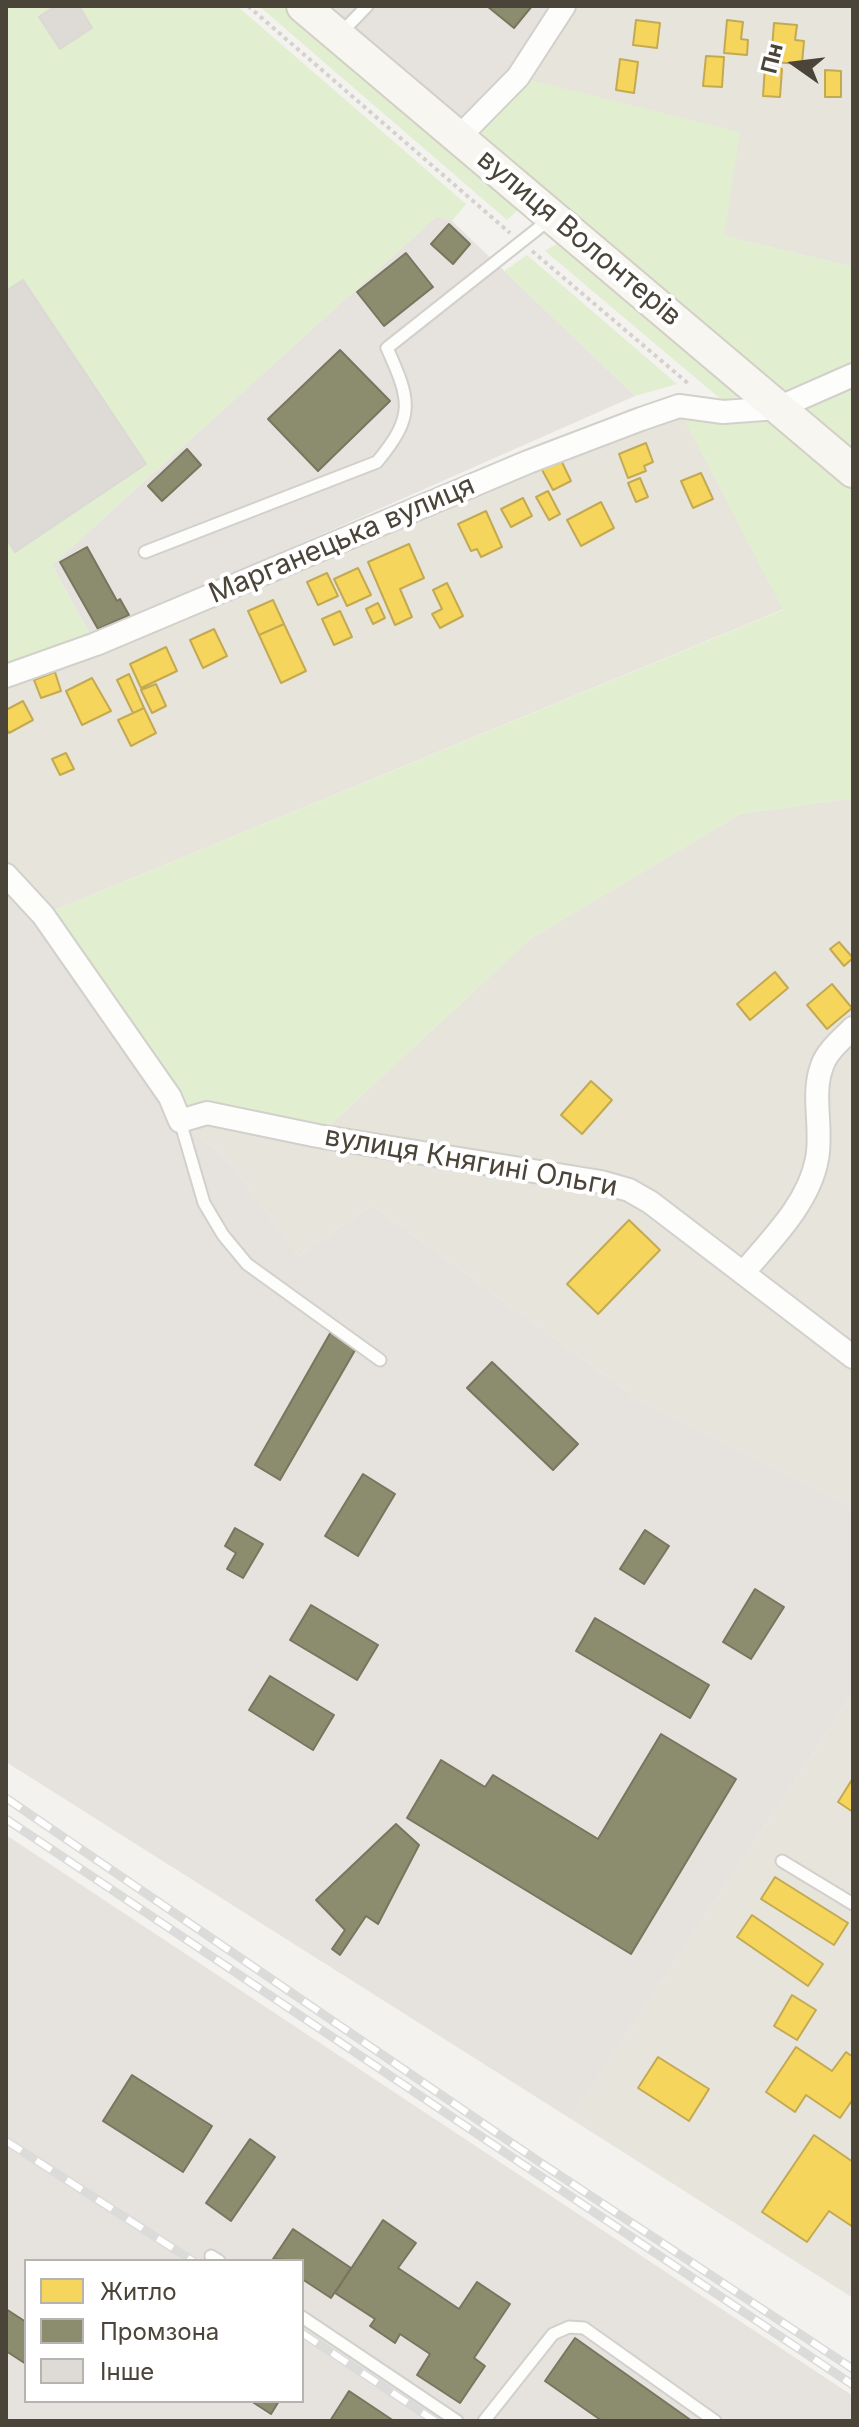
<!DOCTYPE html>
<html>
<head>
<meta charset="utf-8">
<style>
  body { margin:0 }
  #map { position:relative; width:859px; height:2427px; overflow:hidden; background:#f4f2ee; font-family:Inter,sans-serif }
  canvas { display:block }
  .frame { position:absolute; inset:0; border:8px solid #4b4439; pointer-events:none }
  .legend { position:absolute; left:24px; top:2259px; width:280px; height:144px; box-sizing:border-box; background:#fff; border:2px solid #b7b4b0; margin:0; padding:10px 14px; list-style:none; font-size:24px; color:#4b4439 }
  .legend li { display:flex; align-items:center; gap:16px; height:40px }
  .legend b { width:40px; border:2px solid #b7b4b0 }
  .north { position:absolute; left:755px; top:24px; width:80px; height:80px; -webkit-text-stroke:6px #fff; paint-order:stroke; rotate:284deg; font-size:22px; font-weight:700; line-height:32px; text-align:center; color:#4b4439 }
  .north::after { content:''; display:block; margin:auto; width:28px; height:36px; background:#4b4439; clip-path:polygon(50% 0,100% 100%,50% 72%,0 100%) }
</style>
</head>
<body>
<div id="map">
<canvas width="859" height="2427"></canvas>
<div class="frame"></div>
<ul class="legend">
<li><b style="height:22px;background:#f6d55c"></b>Житло</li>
<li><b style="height:22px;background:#8c8c6e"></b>Промзона</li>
<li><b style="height:22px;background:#dedbd6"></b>Інше</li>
</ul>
<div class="north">Пн</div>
</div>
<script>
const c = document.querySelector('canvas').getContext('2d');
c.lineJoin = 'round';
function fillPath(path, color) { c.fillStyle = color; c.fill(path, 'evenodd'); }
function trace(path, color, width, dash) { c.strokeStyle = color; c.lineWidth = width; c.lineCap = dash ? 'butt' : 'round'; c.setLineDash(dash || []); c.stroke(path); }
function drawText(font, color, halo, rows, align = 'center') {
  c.font = font + ' Inter,sans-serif'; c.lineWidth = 8; c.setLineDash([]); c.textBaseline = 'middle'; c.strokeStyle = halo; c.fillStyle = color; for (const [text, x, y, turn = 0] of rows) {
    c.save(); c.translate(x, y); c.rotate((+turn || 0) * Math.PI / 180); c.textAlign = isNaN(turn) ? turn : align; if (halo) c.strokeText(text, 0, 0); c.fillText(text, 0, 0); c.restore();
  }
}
const residential = new Path2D(`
  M564,6H853V267L724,236L518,77Z
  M681,413L784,609L43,915L6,875V676Z
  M853,798V1507L639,1400L372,1205L299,1256L228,1160L180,1121L318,1136L530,939L740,814Z
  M853,1693V2298L571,2119Z`);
const industrial = new Path2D(`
  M315,6H564L460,136Z
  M437,216L452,221L635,396L91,636L52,565Z
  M6,875L180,1121L228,1160L299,1256L372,1205L639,1400L853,1507V1693L571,2119L6,1762Z
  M6,1835L853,2396V2421H6ZM26,2261H302V2401H26Z`);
const green = new Path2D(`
  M6,6H237L466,204L452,221L436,217L52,565L91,636L6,666Z
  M259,6H298L519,209L507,220Z
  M518,77L740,132L724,236L853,267V798L740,814L530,939L318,1136L180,1121L43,915L783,610L681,413L777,408L460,136Z
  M569,241L741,389L737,397L723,401L545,251L558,243Z
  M527,255L677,384L635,396L504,271Z`);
const homes = new Path2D(`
  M636,20L660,23L657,48L633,45Z
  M727,20L743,22L741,39L748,40L747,55L724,53Z
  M774,23L797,25L795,40L804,41L802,64L771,62Z
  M706,56L724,57L722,87L703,86Z
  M620,59L638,62L634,93L616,90Z
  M765,67L782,69L780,97L763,96Z
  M825,70L841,71V97H825Z
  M646,443L653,462L644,466L646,471L628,478L619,454Z
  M560,458L571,481L553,490L541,468Z
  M701,473L713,499L693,508L681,481Z
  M640,478L648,497L636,502L628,483Z
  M548,491L560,514L549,520L536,497Z
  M523,498L532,516L511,527L501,509Z
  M601,502L614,528L581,546L567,520Z
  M486,511L502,547L481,557L477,549L471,551L458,524Z
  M409,544L424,578L400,589L412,617L395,625L368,562Z
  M358,568L371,595L347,606L334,579Z
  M327,573L338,596L318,605L307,582Z
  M447,583L463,616L440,628L432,614L442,609L433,590Z
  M273,600L284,624L259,635L248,611Z
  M378,603L385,618L373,624L366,609Z
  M340,611L352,637L334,645L322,619Z
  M284,624L306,671L281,683L259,635Z
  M214,629L227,656L203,668L190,640Z
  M166,647L177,671L141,688L130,664Z
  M55,672L61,691L41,698L34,680Z
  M129,674L144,708L133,713L117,680Z
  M92,678L111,711L82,725L66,691Z
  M156,684L166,706L152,713L141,690Z
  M23,701L33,720L9,733L6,728V710Z
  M144,708L156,733L131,746L118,720Z
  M66,753L74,769L60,775L52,759Z
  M839,942L853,958L844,966L830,949Z
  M775,972L788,988L750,1020L737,1004Z
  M832,984L852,1008L827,1029L807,1005Z
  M591,1081L612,1100L582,1134L561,1115Z
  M629,1220L660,1250L598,1314L567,1284Z
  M853,1778V1812L838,1802Z
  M775,1877L848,1923L834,1945L761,1899Z
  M752,1915L823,1964L808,1986L737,1937Z
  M792,1995L816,2010L797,2040L774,2026Z
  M796,2047L832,2071L846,2052L853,2057V2099L840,2118L806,2095L795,2112L766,2092Z
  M658,2057L709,2089L689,2121L638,2088Z
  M814,2135L853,2162V2227L829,2211L807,2242L762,2212Z`);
const industry = new Path2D(`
  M487,6H532L514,28Z
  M449,224L470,244L453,264L431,244Z
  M406,253L433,287L384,326L357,292Z
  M340,350L390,401L318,471L268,419Z
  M187,449L201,465L162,501L148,486Z
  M87,547L117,601L120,599L129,615L98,629L60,562Z
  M332,1330L358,1345L280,1480L255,1465Z
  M492,1362L578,1444L553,1470L467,1388Z
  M363,1474L395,1494L358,1556L325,1536Z
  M235,1528L263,1544L243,1578L227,1569L236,1553L225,1546Z
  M645,1530L669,1546L644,1584L620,1569Z
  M755,1589L784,1607L751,1659L723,1642Z
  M311,1605L378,1645L357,1680L290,1640Z
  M595,1618L709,1685L690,1718L576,1651Z
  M270,1676L334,1715L313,1750L249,1710Z
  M661,1734L736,1779L631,1954L407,1818L441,1760L485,1787L493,1775L598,1839Z
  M396,1824L419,1845L378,1924L366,1916L340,1955L332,1949L345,1930L316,1900Z
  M132,2075L212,2126L183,2172L103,2121Z
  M250,2139L275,2157L231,2221L206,2203Z
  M383,2220L416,2243L398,2268L459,2309L477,2282L510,2304L474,2358L485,2366L460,2403L417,2375L430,2354L400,2334L395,2343L370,2326L375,2319L335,2293Z
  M293,2229L351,2268L331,2298L302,2279V2261L273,2259Z
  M6,2309L26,2322V2364L6,2351Z
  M575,2338L692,2421H602L545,2381Z
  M349,2391L394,2421H330Z
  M251,2401H279L271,2414Z`);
const building = new Path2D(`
  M55,6H79L92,28L60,49L39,17Z
  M23,280L146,464L15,552L6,538V291Z`);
const path = new Path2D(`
  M248,6L510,233
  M532,251L690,385`);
const lane = new Path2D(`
  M339,35L367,6
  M145,552L377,462C415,416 411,401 387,348L550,219
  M180,1121L204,1203L223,1235L247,1264L380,1360
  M782,1861L853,1904
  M211,2256L219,2261
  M302,2317L457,2421
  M484,2421L553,2334L569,2327L584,2328L715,2421`);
const street = new Path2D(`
  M460,136L518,77L564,6
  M6,676L96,644L528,462L641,419L679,406L723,412L778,408L853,375
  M6,875L43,915L170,1097L180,1121L207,1113L318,1136L601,1182L629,1190L650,1202L853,1357
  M743,1273C771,1240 809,1203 817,1159C823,1128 811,1095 822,1066C827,1051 842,1039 853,1028`);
const secondary = new Path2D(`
  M303,6L853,471`);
const rail = new Path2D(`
  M6,1798L541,2163L853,2369
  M6,1819L853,2385
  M6,2141L193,2261
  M302,2333L435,2421`);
const streetNames = [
  ["вулиця Волонтерів",579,238,40],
  ["Марганецька вулиця",342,540,-23],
  ["вулиця Княгині Ольги",471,1162,10]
];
fillPath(residential, '#e7e4dc');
fillPath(industrial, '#e6e2de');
fillPath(green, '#e1eecf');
fillPath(homes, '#f6d55c');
trace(homes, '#c3aa52', 2);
fillPath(industry, '#8c8c6e');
trace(industry, '#78765e', 2);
fillPath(building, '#dedbd6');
trace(building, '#dcd9d4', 2);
trace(lane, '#d2d0cb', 15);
trace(street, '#d2d0cb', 26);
trace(secondary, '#d3cfc5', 36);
trace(path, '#d3d2cc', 4, [4, 4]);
trace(lane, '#fdfdfc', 11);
trace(street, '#fdfdfc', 22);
trace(secondary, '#f7f6f1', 32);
trace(rail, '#dbdbda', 9);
trace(rail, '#fff', 6, [18]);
drawText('28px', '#4b4439', '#fff', streetNames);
</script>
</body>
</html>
